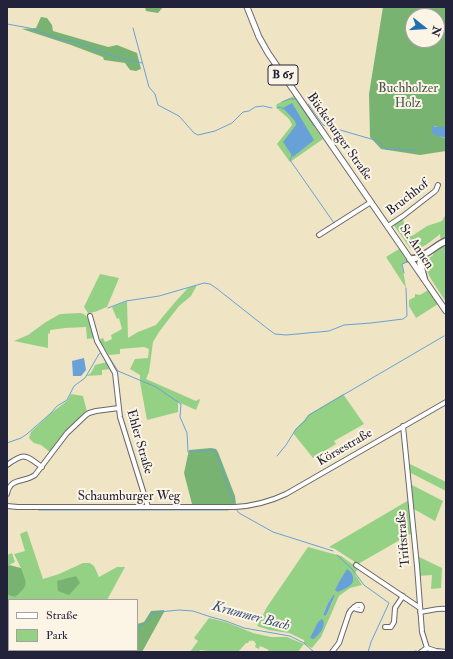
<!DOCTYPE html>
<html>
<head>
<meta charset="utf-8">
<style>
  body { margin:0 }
  #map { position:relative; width:453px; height:659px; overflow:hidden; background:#efe4c4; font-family:"IM FELL Double Pica",serif }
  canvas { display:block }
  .frame { position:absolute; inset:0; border:8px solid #22223b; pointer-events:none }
  .legend { position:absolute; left:8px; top:599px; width:130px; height:52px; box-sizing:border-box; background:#fcf5e5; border:1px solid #a5a1a1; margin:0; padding:5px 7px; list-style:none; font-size:12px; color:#22223b }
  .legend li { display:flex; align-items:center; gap:8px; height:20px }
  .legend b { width:20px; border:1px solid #a5a1a1 }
  .north { position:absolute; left:405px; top:8px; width:40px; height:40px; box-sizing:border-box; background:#fcf5e5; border:1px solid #a5a1a1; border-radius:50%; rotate:107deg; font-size:11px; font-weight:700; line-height:16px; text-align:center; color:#22223b }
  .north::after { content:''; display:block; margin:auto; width:14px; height:18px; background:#1f6fb2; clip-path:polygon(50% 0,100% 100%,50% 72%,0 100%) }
</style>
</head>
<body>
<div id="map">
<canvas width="453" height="659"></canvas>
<div class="frame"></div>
<ul class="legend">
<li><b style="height:5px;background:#fff"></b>Straße</li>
<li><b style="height:11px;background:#95d185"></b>Park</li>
</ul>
<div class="north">N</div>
</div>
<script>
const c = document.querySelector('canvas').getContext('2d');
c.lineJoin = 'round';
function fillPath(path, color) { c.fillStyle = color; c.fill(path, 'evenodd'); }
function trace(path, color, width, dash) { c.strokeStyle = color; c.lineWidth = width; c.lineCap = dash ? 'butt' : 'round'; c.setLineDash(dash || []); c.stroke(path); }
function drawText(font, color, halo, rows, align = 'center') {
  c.font = font + ' "IM FELL Double Pica",serif'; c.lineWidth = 4; c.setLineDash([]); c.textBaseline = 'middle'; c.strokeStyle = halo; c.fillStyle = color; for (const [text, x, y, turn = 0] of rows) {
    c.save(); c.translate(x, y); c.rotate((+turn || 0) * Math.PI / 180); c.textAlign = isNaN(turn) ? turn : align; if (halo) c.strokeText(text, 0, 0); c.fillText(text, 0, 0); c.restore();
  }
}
const green = new Path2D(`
  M294,96L323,139L290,162L277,144L292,125C289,115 279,113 276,106L277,104Z
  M446,214V240L441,242L440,234C431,241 422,251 410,248L393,224L402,219L412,236L427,226L442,221Z
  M446,244V302L431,279L425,267L426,261L433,255L434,250Z
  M399,249L408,262L402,264L406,288L386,257Z
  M100,274L119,278L107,307C101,309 95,313 88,313L84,307Z
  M196,285V287L191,296L179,306L159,332L153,342L149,372L146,379L196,401L199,399L200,400L196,410L178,402V412L147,420L140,382V375L130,369L135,359L148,358L149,349L144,347L120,349V354L109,355L99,340L103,338L105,342L112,339L111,335L122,329L119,318L117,319L112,307L127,301L128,338L138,332L156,325L176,301L188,288Z
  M428,290L438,304L416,318L409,306V300L415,297V294L420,295Z
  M81,313C91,316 92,328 95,337L94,338L87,339L86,327L65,328L50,330V333L48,334V348L14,341L28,335L46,322L60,314Z
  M107,362L111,369L102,370V375L86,376L91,373L95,365Z
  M71,394L83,396L87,412L51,453L41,445L34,443L29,438L31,432L51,413L67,401Z
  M343,394L364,424L334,441L336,444L313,458L293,433C297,426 304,422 308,415Z
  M408,463L446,482V491L409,472Z
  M410,484L443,501L435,521L412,508Z
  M409,500L412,533L358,564L335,549L329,547Z
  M27,531L43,579L59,574L83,563H90L94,566L99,577L117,567H125L107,600H9V639H7V595L15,597L21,568L14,554L25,551L20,534Z
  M308,547L341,556L358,568L355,574L362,585L350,588L339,596L321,637L312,648L304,644L298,652H270L267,649L260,646L259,649L255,647L256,644C254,640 253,640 249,641L248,643H246L238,652H215L200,650L199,652H190L198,641L194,638L209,618L226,622L253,633L271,637H287L304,644V640L289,633L269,630L257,626L267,607ZM334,594L335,595L326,616L323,615L328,603Z
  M12,553L15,562L7,566V555Z
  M417,556L442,568L441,588L431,589L432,575L418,576Z
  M7,646H9V650H101V652H7Z`);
const forest = new Path2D(`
  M145,7H163L158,13L146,11Z
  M383,7H446V127H438L433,126L441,137L446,138V151L420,155L381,149L370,137L369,94ZM413,16H437V40H413Z
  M41,17L47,18L52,25L53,31L108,47L117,45L137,53L141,69L136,71L130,70L125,63L104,60L103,57L71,45L22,29L36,28Z
  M211,448L216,449L218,452L235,496L236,504L234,505L192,504L184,473L189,450Z
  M9,565L21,568C27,585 29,585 15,597L7,595V566Z
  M76,576L80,583L69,595L58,591L57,581Z
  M164,610V612L142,652H101V650H137V624L144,622L151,611Z`);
const water = new Path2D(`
  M292,103L314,140L293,157L283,142L296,125L295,121L283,108Z
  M432,126L438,127H446V138L434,135L432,132Z
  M84,358L86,370L81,376H73L72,361Z
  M347,569C350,571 352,573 353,577C355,586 344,589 338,592L335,590L339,582Z
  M334,594L335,595L326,616L323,615L328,603Z
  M322,619L323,620C326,628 319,634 314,639L310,638L318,622Z`);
const stream = new Path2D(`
  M7,24L29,28L63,40L73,41L113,56L142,63
  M133,28L149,87L155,94L158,105L179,116L194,133L198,135L215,131L232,123L243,112L249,111L255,107L263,106L272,108
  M282,102L289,99H296L314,126
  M308,104L323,125L378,141L385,149L416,150
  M277,108L280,107L284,109
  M292,155L290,160L334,223
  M404,273L402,264L407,262
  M108,308L126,301L159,296L204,283L210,284L216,288L268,329L275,334L286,335L329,331L344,325L371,323L403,319L407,316L406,288
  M105,351L118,371L156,387L181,404L180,417L187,433L188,452L215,450L235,506
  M7,443L21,438L27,434L51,413L57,406L67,400L74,386L85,378L99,354L102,352
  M277,456L286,445L296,429L305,421L309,415L444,336
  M236,509L239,513L273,532L333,551
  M39,510H228
  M337,555L352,569L364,585L389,603L371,642L368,652
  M137,626C146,625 148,621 152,613L159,612L179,610L193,611L211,617L226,621L244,628L290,636L304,643L314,652
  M7,642H9
  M436,649L446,650
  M411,652L416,651`);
const minor = new Path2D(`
  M388,226L403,216L434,192L436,190L438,185
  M319,235L371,202
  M90,316L97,341L115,373L120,417L148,507
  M403,426L417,566L422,632L427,648
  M7,465C25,452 25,455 42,467
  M7,494C10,477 24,483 35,475L67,433L86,415L89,413L96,411L119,408
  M7,506L18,507H235C254,506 269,502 286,494L446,402
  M356,565L420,608
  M420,612C430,611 436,608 446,609
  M385,627H391L394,622L395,608L403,596
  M332,652L339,643L349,613L351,610L357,605H361L362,607L361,610L356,609L354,607
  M421,652L427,648L436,651L446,652`);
const major = new Path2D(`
  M247,7L259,37L268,53L446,311`);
const highway = new Path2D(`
  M423,255L420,263L424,278
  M410,259C423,259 434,246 446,241`);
const shields = [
  [283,75,30]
];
const shieldNames = [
  ["B 65",283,75]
];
const parkNames = [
  ["Buchholzer",408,89],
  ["Holz",408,104]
];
const streetNames = [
  ["Bückeburger Straße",339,137,55],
  ["Bruchhof",408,198,-38],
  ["St. Annen",416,247,56],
  ["Ehler Straße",139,442,74],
  ["Körsestraße",345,448,-30],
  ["Schaumburger Weg",129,497],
  ["Triftstraße",404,539,-95]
];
const waterNames = [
  ["Krummer Bach",251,617,15]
];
fillPath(green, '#95d185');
fillPath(forest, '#78b372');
fillPath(water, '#68a1d7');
trace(stream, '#68a1d7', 1);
trace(minor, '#6a666b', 6);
trace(major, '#6a666b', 7);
trace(highway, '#6a666b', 8);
trace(minor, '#fff', 4);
trace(major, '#fff', 5);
trace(highway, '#fff', 5.5);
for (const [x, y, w] of shields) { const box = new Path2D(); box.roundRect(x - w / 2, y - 10, w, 20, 3); c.fillStyle = '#fcf5e5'; c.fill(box); trace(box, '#22223b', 1); }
drawText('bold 12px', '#22223b', null, shieldNames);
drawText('13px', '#445751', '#fcf5e5', parkNames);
drawText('13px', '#22223b', '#fcf5e5', streetNames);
drawText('italic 14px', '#3e5579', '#fcf5e5', waterNames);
</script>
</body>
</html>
